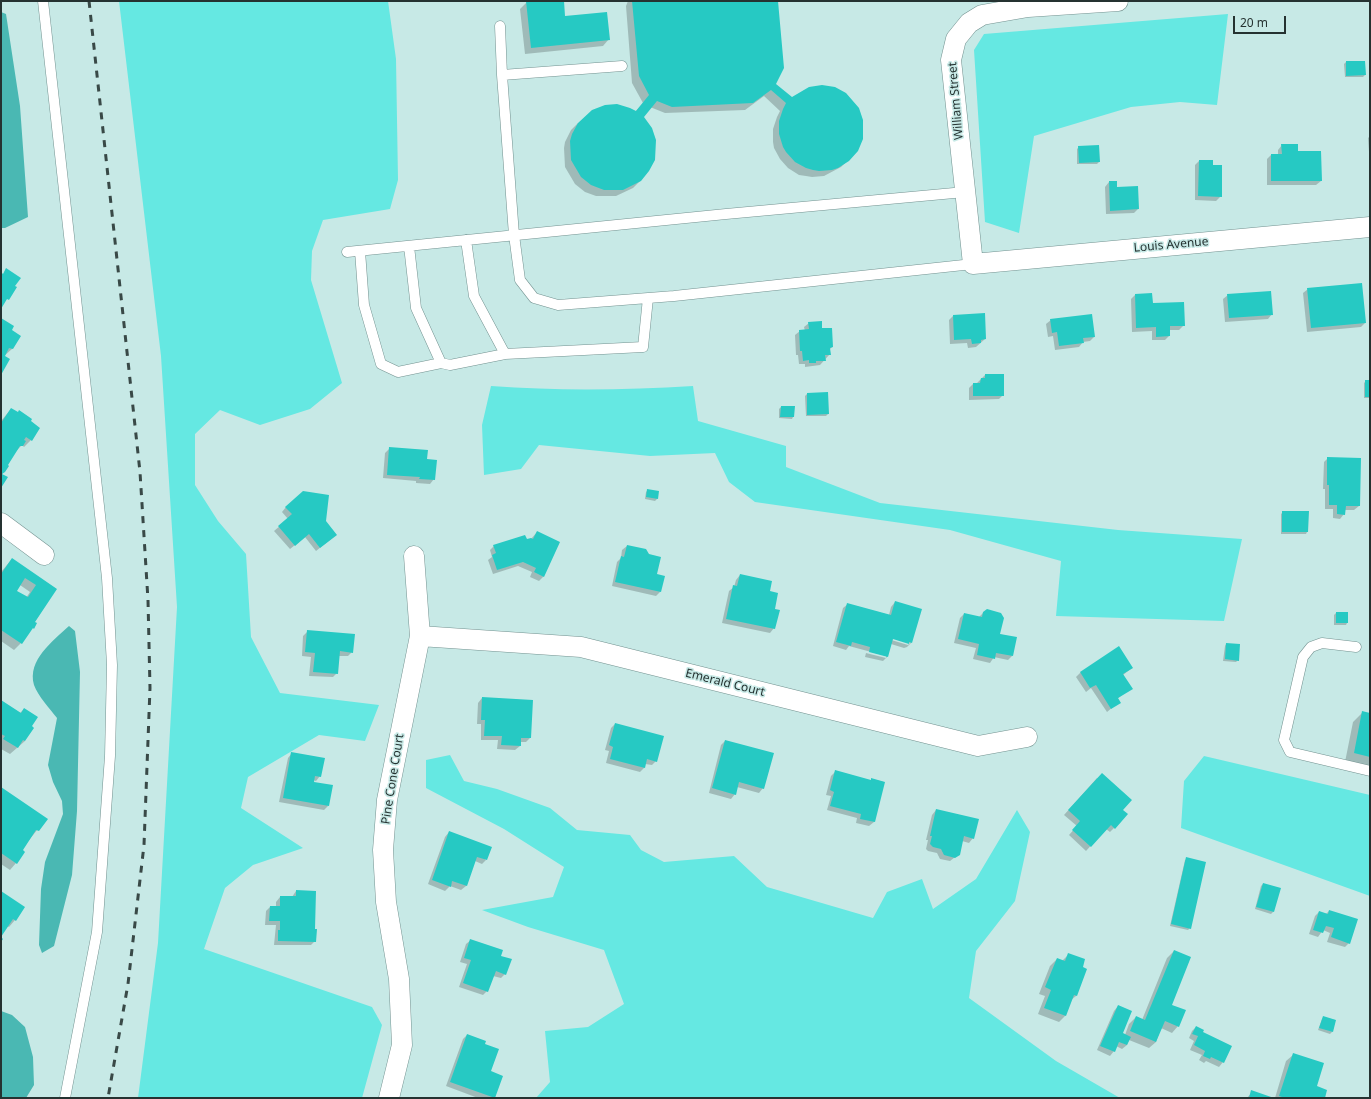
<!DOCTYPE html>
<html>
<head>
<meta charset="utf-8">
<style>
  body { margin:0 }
  #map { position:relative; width:1371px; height:1099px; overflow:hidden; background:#c7e9e6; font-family:"Noto Sans",sans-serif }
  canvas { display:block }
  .frame { position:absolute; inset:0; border:2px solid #253231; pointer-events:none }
  .scale { position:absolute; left:1233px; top:16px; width:53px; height:18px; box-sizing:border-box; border:2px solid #253231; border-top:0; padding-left:5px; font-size:12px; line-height:14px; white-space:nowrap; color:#253231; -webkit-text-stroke:3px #c7e9e6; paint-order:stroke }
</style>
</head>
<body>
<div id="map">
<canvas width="1371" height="1099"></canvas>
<div class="frame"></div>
<div class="scale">20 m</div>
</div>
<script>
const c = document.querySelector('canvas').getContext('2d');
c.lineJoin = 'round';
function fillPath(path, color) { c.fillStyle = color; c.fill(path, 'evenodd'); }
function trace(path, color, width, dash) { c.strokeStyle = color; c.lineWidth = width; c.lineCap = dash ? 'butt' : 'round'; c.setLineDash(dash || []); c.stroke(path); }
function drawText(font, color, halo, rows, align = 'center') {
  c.font = font + ' "Noto Sans",sans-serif'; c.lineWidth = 3; c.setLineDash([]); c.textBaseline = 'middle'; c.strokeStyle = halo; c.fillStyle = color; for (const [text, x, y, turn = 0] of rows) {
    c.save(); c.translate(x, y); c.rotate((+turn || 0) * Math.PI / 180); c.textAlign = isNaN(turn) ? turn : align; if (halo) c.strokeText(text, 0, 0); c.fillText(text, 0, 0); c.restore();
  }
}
const green = new Path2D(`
  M119,1H388L396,59L398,180L390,209L323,220L312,251L311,280L342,383L310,409L260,425L220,410L195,434V485L218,521L246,554L251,637L280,693L379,705L365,741L319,735L248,777L241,808L303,848L253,865L225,888L204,949L372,1007L382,1025L362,1098H138L158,943L177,607L161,356Z
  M1228,14L1217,105L1180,102L1131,107L1034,136L1019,233L985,222L974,50L984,34Z
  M491,386C558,391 626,390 693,386L698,421L786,446V467L880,503L1118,530L1242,539L1224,621L1056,616L1061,561L950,530L755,502L729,482L715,453L650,456L539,445L521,469L484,475L482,425Z
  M450,755L464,781L497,789L550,808L577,830L630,835L641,850L664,862L734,856L767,887L873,918L887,892L922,879L933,909L976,879L1017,810L1030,832L1015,901L976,951L969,998L1056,1061L1120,1098H536L550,1082L545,1031L588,1027L624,1004L604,950L528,927L482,910L553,897L564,867L504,829L426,788V760Z
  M1204,756L1370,795V896L1181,828L1184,781Z`);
const water = new Path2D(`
  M1,12L6,14L20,106L28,217L5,228H1Z
  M69,626L75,631L80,672L77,811L72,875L54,946L42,953L39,945L41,889L45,862L63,814L62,801L53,782L48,765L57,718C50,709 38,696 34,685C27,660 53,641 69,626Z
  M1,1011L12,1015L25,1027L33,1057L34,1085L26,1098H1Z`);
const shadow = new Path2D(`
  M539,1H563L564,17L609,39L603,46L525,54L520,9L527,2Z
  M628,1H777L775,84L848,160L841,167L824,176L812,177L806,176L799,175L788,168L780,159L774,148L773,142V129L777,117L780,111L764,96L745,110L665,113L650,107L643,117L640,181L633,188L616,196H596L585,192L575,184L565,167L564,148L565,142L571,130L578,123L635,112L643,103L632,83L626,6Z
  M1346,62L1365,75L1363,77H1345L1344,64Z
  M1370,136V152H1369L1368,138Z
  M1282,145L1297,152L1321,181L1316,185H1267V159L1271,155H1278V150Z
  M1079,147L1099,162L1097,164H1077V149Z
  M1199,161L1221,196L1216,201L1195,200V165Z
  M1109,182L1138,209L1134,213L1106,214L1105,187Z
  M1308,289L1365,323L1361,327L1307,332L1303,293Z
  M1135,295L1152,304L1184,325L1179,330H1169V336L1165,340H1152V331L1132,332L1131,299Z
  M1228,295L1272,314L1268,319L1225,322L1223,299Z
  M953,316L985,339L976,347L968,348L967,343L950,344L949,320Z
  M1,319L10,331L20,336L12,349L4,356L1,373Z
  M1051,320L1094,337L1090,341L1083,342L1079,347L1055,350L1053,336L1048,337L1046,324Z
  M809,323L821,329L832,347L829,350L830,354L820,365L805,367V364H799L798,355H796L795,335L800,331H805L804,327Z
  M985,375L1003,395L999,399L969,400V388L973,384H976Z
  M1366,381H1370V398H1364V383Z
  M807,394L828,414L826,416H806L805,396Z
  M781,407L793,417L792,419L779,418V409Z
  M11,409L31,440L24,447L22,445L15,452L2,475L1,486V421Z
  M390,448L426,460L434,479L430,484L416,483V481L383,478L385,453Z
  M1328,458L1359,506L1354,510H1344V514L1340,519L1333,518V509H1325V489H1323L1324,462Z
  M648,490L658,492L657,499L655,501L645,499L646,492Z
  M286,507L325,521L331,539L316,551L305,537L290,549L274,531L288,519L282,512Z
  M1283,512L1307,532L1306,534H1281V514Z
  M537,532L559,543L543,577L539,581L530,577L532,572L518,566L493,574L488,560L492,557L490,550L494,546L531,539Z
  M627,546L656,575L660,592L656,596L612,586L617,562L621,558L622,550Z
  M12,559L56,589L21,643L14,650L1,641V572ZM20,585L30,592L26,598L16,591Z
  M740,575L768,592L773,609L774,628L770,633L722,623L729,591L734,587L736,580Z
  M895,602L911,643L907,647L904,648L891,644L887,657L883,661L865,657L866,653L886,658V656L849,646L846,650L833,646L843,608L848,604L889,615L891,607ZM888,637L910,643L908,645L888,639Z
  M983,613L999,634L1016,638L1012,656L1008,660L994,657L990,663L973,659L976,648L954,643L960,618L964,614L978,618Z
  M1336,613L1347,623L1346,625H1334V615Z
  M308,631L352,652L348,656H339L337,673L333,677L309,676L311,657L302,656L303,636Z
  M1226,644L1238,660L1236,662L1223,661L1225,646Z
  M1119,648L1132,668L1123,675L1131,688L1117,699L1119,702L1107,712L1091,688L1086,692L1076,677L1080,673Z
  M482,698L530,738L526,742H520V746L515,750L497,749L498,740H481V724H477L478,703Z
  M1,701L20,713L24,709L25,741L10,754L1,749Z
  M1362,713L1370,714V767L1345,762L1353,722Z
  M615,724L656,761L652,765L645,764L644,768L640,772L606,763L609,751L605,750L611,728Z
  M725,741L763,788L759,793L737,787L735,794L731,799L709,793L721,745Z
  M292,753L320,776L316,781L313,780V783L328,806L324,810L279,802L288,758Z
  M835,772L870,781L872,779L884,782L874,822L869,826L856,823L857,818L827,810L831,796L826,795L831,776Z
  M1097,778L1122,810L1114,828L1110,832L1106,829L1086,851L1069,835L1077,826L1064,815Z
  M1,788L46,819L21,850L16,863L10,870L1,864Z
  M936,810L973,838L969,843L962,841L959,854L950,861L940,859L937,853L928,851L926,849L928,840H926L932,815Z
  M449,832L486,860L482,864L475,861L466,886L461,890L450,886L445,891L428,884L445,837Z
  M1187,859L1190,928L1188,930L1170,926L1185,860Z
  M1263,884L1279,889L1273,912L1271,914L1255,909L1261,886Z
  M296,891L314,930L315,941L311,945H274L276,925H265L266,911L270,907H276V902L280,897H292Z
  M1,892L15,920L9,927L7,926L1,935Z
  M1329,911L1349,943L1345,947L1327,942L1330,933L1323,930L1318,937L1309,934L1315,916L1319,912L1326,914Z
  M471,940L500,956L505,974L501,978L493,976L487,991L483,995L459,987L467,964L460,962L466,944Z
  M1174,951L1170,1005L1178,1026L1172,1033L1161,1028L1156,1042L1149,1048L1129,1040L1127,1045L1122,1049L1116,1046L1114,1051L1110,1056L1097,1050L1114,1011L1118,1006L1121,1033L1125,1035L1129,1024L1136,1017L1142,1020L1167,958Z
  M1069,954L1081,968L1086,969L1076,996L1071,1000L1065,1016L1059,1022L1038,1014L1045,996L1039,994L1050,966L1057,959L1062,961Z
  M1324,1017L1335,1020L1332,1032L1330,1034L1318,1030L1322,1019Z
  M1196,1027L1223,1062L1219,1067L1206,1061L1204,1063L1199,1060L1202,1055L1190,1050L1194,1041L1189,1038L1192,1031Z
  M467,1035L484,1044L490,1072L502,1076L494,1098H478L446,1086L463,1039Z
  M1293,1055L1316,1087L1323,1098H1275L1286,1061Z
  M1252,1092L1271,1098H1247Z`);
const building = new Path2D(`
  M526,1H564L565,16L607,12L610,40L531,48Z
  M632,1H778L784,68L776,84L792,97L809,87L822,85L835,87L846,93L859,108L863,120V139L858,151L849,161L838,168L832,170L819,171L813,170L806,168L795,162L786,152L783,147L779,134V121L783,109L786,103L771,90L753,103L672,107L657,101L644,117L652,128L656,140L655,160L649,171L641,181L623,190H604L591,185L581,177L571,160L570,141L572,134L578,123L592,110L605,105L617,104L630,108L636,111L649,95L639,76Z
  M1346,61H1365L1366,75L1346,76Z
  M1281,144H1298V151H1321L1322,181H1271V154H1282Z
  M1099,145L1100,162L1079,163L1078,146Z
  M1199,160H1213V165H1222V197L1198,196Z
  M1109,181H1117V187L1138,186L1139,209L1110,211Z
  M6,268L21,278L15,286L17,287L9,300L7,299L1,309V272L3,274Z
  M1362,283L1366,323L1311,328L1307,288Z
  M1271,291L1273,315L1229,318L1227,294Z
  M1152,293L1153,303L1184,302L1185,326H1170V336L1156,337V327L1136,328L1135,294Z
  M985,313L986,339L981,340V343L972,344L971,339L954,340L953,315Z
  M1092,314L1095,337L1083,338L1084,343L1059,346L1057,332L1052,333L1050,319Z
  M1,318L14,326L12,330L21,336L13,349L9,348L5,356L10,359L1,375Z
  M822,321V328H832L833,347L830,348L831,355H825L826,361H816V363H809V360L803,361L802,351H800L799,330L809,329L808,322Z
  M985,374H1004V396H973V383H980L981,378H985Z
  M1365,380H1370V397H1365Z
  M828,392L829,414L807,415V393Z
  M781,406H795L794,417H780Z
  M11,408L18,412L19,410L32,419L31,421L40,428L32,441L26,437L24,440L26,441L23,446H20L8,465L9,466L5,472L2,474L8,477L1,488V423Z
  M389,447L428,450L427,459L437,460L435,480L419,479L420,477L387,475Z
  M1327,457L1361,458L1360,506H1346L1345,515L1337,514V505H1329V485H1327Z
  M647,489L659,491L658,499L646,497Z
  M303,491L329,495L326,521L337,535L320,548L309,534L295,546L278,526L292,514L285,507Z
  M1282,511H1309L1308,532H1282Z
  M537,531L560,542L544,577L534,572L536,568L523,562L497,570L492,555L496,553L493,545L525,535L527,539L531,538L533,539Z
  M627,545L646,549L649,554L661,557L657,574L665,576L661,592L615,582L621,556L624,557Z
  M12,558L57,589L35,622L37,623L34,629L33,628L22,644L1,630V574ZM25,578L36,585L28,597L17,591Z
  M740,574L772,581L770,591L778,593L775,609L780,610L775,629L726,619L733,585L737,586Z
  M895,601L922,609L912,643L909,642V644L893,639L888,657L869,652L870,647L852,642L851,646L836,642L847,603L891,615Z
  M987,609L1001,613L1004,618L1000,634L1017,637L1013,656L996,653L995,659L977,655L979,644L958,639L964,613L982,617L983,612Z
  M1336,612H1348V623H1336Z
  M307,630L355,634L353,653L340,651L338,674L313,672L315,653L305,652Z
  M1226,643L1240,644L1239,661L1225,659Z
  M1119,646L1133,668L1123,674L1133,689L1118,698L1121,703L1111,709L1096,685L1090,688L1080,672Z
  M482,697L533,700L531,738H521V746L501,745L502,736H484L485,720H481Z
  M1,700L21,713L24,708L38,717L32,726L34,728L25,741L23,740L18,748L3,739L5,736L1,734Z
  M1362,711L1370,713V757L1354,753Z
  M615,723L664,736L657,762L647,759L645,768L610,759L613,747L609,745Z
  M725,740L774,753L764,789L739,782L736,795L712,788Z
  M291,752L325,758L321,777L315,776L314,782L333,785L329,806L283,798Z
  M835,770L871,780V778L885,782L875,822L860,819L861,814L830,806L834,792L830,790Z
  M1102,773L1132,800L1123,810L1128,814L1115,829L1111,825L1091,847L1072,830L1080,821L1068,810Z
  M1,787L48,819L39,831L36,830L23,850L25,852L17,864L1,853Z
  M936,809L979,819L974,839L964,836L960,855L955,858L944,855L941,849L933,847L930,844L932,836H930Z
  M449,831L492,847L487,860L477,857L467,886L452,881L451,887L432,880Z
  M1186,857L1206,862L1191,929L1171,924Z
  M1263,883L1281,888L1274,912L1256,907Z
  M296,890L316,891L315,929H317L316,942L278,941V930H280V921H269L270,906H280V896H296Z
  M1,891L25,907L16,921L13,919L1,937L3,939L1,942Z
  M1329,910L1358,919L1350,944L1331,937L1334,928L1326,926L1323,933L1313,930L1319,911L1328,914Z
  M470,939L503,950L501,956L512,959L506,975L496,971L488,992L463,983L471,960L464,958Z
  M1174,950L1191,957L1172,1005L1186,1010L1179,1027L1165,1021L1156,1042L1130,1031L1136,1016L1145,1020Z
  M1068,953L1085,959L1083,967L1087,969L1077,996L1074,995L1066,1016L1044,1008L1051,990L1045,987L1057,958L1065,961Z
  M1118,1005L1132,1011L1123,1033L1131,1037L1127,1045L1119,1042L1115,1052L1100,1046Z
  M1323,1016L1336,1020L1333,1032L1319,1028Z
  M1196,1026L1204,1030L1203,1032L1232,1046L1224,1063L1211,1057L1210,1059L1203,1056L1205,1051L1194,1045L1198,1036L1192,1034Z
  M467,1034L486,1041L485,1044L499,1049L491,1071L503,1076L495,1098L450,1082Z
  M1293,1053L1324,1063L1317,1086L1327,1090L1325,1098H1285L1279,1096Z
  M1251,1090L1274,1098H1249Z`);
const service = new Path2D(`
  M43,1L107,578L112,665L110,756L97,932L65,1098
  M500,26L502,75
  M622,66L502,75L514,235L520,280L534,298L558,305L674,296L973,264
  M466,240L474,296L505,354
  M409,246L416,308L441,363
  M360,251L364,305L381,364L398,372L441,363L450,365L505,354L643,347L648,298
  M347,252L726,214L965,192
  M1356,647L1322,643L1311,647L1303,657L1284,740L1290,752L1370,771`);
const minor = new Path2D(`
  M1118,1L1028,7L982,15L969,23L956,39L951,60L973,264L1370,227
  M1,523L44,555
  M420,636L581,647L978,746L1027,737
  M389,1098L402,1045L399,979L386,902L383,850L387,800L420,636L414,556`);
const rail = new Path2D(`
  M89,1L140,472L148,600L150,688L144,845L128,984L108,1098`);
const streetNames = [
  ["William Street",956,101,-95],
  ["Louis Avenue",1171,245,-5],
  ["Emerald Court",725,683,14],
  ["Pine Cone Court",393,779,-81]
];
fillPath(green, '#65e8e2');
fillPath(water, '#4ab8b3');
fillPath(shadow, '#0003');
fillPath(building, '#26c9c3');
trace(service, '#739290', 11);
trace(minor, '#739290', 21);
trace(service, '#fff', 10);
trace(minor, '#fff', 20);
trace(rail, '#394947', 3, [7, 7]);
drawText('12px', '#253231', '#c7e9e6', streetNames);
</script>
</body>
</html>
